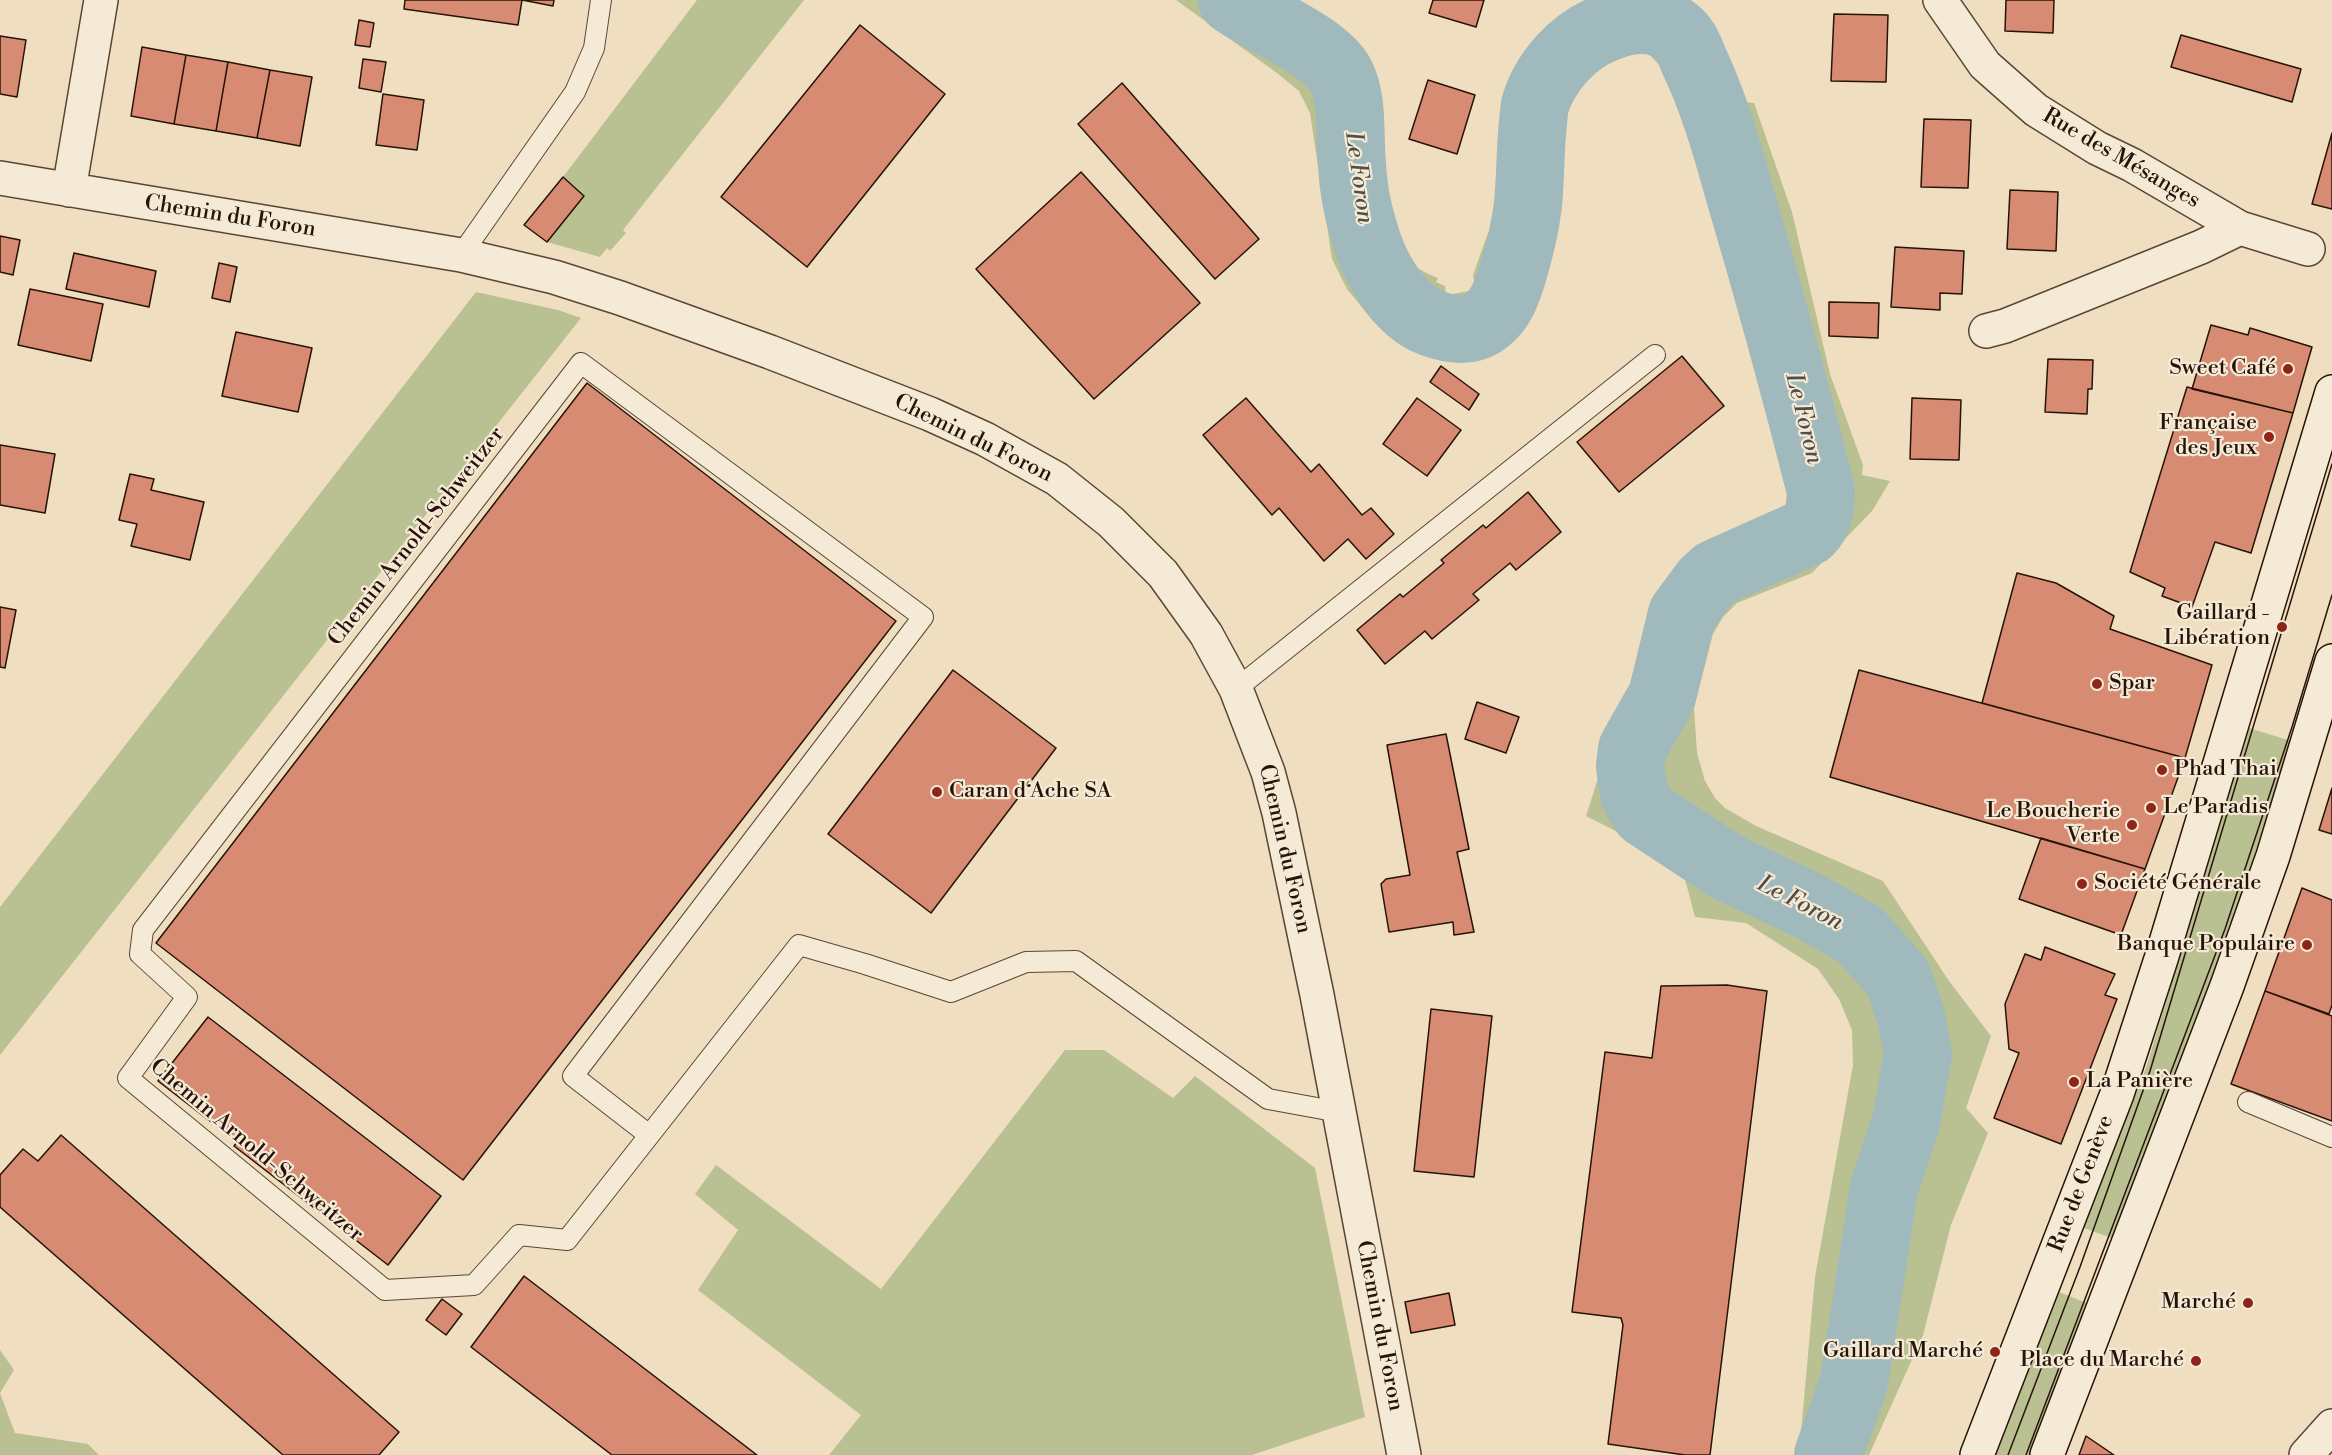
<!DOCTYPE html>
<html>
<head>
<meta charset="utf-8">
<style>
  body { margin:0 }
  canvas { display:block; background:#efdebf }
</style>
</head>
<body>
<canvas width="2332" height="1455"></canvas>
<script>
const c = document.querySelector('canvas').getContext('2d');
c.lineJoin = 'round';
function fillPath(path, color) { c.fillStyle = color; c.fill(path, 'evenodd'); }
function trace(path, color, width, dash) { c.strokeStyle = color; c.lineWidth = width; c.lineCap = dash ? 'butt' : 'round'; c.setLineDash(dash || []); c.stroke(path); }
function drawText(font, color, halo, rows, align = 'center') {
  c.font = font + ' "Libre Bodoni",serif'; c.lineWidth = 4.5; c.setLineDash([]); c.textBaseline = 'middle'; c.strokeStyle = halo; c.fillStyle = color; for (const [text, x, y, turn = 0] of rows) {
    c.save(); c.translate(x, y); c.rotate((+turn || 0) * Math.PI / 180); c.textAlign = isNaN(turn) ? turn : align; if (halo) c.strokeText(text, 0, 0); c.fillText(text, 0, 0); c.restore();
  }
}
const green = new Path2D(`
  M697,0H804L623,230L626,233L610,251L607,248L600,257L547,242L584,196L563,177Z
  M1176,0H1214L1291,47L1328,80L1334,99C1338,126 1341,153 1344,180C1346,195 1347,211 1350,225C1363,274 1395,337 1452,341C1477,342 1500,331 1513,309C1539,267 1538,211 1540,163C1542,138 1543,101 1558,80C1564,73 1571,67 1578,61C1589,50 1599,40 1615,36C1642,31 1652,32 1673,49L1717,156L1772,345L1806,473L1811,502L1836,486L1801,352L1803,351L1771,243L1737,118L1741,115L1734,101L1754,103L1792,212L1830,374L1863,465L1862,475L1890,481L1872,511L1812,573L1737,603L1723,617L1713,634L1694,708L1697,753L1705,781L1715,798L1725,808L1756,826L1883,881L1949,981L1991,1036L1966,1108L1988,1133L1951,1225L1923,1335L1869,1455H1799L1815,1277L1853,1065L1852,1030L1839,999L1818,969L1746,923L1695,917L1681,864L1586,816L1608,747L1679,588L1700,554L1803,507L1738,275L1669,84L1659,65L1649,54L1639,50L1626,51L1608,59L1591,71L1573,91L1566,117L1551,239L1543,276L1520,322L1502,342L1482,352L1457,355L1432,353L1407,342L1373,321L1347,289L1332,259L1310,113L1299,91L1277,73Z
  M1371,200L1387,203C1398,242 1396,262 1438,278L1436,282L1445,286L1446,295L1475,290L1473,275L1488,233L1501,224L1504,206L1515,208L1507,254L1499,270L1498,283L1491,301L1471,316L1444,319L1434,316L1419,305L1397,276L1384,253Z
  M476,292L558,310L581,318L0,1055V907Z
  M2249,728L2291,741L2230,930L2114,1239L2084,1228L2146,1068Z
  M1065,1050H1104L1173,1098L1195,1076L1315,1168L1365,1417L1252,1455H829L861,1415L698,1290L738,1230L695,1194L716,1165L881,1289Z
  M2059,1292L2089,1304L2031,1455H1996Z
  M0,1350L14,1370L0,1393L15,1433L88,1444L99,1455H0Z`);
const river = new Path2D(`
  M1232,0C1261,21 1322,44 1340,74C1354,99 1349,136 1352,164C1353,187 1357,209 1364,231C1373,265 1397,310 1432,323C1451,330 1472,333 1488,319C1502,308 1507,291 1512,276C1519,253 1525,229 1528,205C1531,172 1530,138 1535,105C1545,72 1573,40 1606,28C1630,18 1657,15 1678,33C1686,40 1690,51 1694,61C1713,101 1725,142 1737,185C1767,286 1795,388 1821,491C1820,507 1820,520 1808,532L1716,573L1705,583L1682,614L1662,696L1632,749L1630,766L1634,794L1645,813L1727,867L1809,906L1860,935L1898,978L1911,1017L1918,1054L1906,1122L1884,1188L1854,1382L1828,1455`);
const building = new Path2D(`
  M405,0H522L518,25L404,9Z
  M522,0H554L553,6Z
  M1433,0H1484L1476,27L1429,13Z
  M2006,0H2054L2053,33L2005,31Z
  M1834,14L1888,15L1886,82L1831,81Z
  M359,20L374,23L370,47L355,45Z
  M860,25L945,94L807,267L721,197Z
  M2181,35L2301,69L2292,102L2171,67Z
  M0,36L26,40L17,97L0,94Z
  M142,47L186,55L174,124L131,116Z
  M186,55L228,62L216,131L174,124Z
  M363,59L386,62L381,92L359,88Z
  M228,62L270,70L257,138L216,131Z
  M270,70L312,77L300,146L257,138Z
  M1428,80L1475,95L1457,154L1409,139Z
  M1122,83L1259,239L1215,279L1078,124Z
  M383,94L424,100L417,150L376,145Z
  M1924,119L1971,120L1968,188L1921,187Z
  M2332,133V209L2312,204Z
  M1081,172L1200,303L1094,399L976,269Z
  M563,177L584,196L547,242L524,225Z
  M2010,190L2058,192L2056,251L2007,249Z
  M0,236L20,240L13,275L0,272Z
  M1895,247L1964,251L1962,294L1940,293V310L1891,307Z
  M74,253L156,271L149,307L66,289Z
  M219,263L237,267L230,302L212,298Z
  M30,289L103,304L91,361L18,345Z
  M1829,302L1879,303L1878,338L1829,336Z
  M2211,325L2248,335L2250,328L2312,347L2293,413L2192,389Z
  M236,332L312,348L298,412L222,396Z
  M1682,356L1724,406L1619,492L1577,442Z
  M2048,359L2093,360L2092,389H2088L2087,414L2045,412Z
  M1441,366L1479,394L1469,410L1430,382Z
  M587,383L896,621L463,1180L156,943Z
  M2187,387L2293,413L2251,553L2215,542L2192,607L2162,596L2165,588L2130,572Z
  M1246,398L1311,472L1319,464L1362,515L1371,508L1394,534L1366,559L1348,539L1324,561L1279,508L1272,515L1203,435Z
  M1417,398L1461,430L1427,476L1383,444Z
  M1912,398L1961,400L1959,460L1910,459Z
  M0,445L55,454L45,513L0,505Z
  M130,474L154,479L151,490L204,502L190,560L131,546L137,524L119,520Z
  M1528,492L1561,532L1516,570L1510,563L1473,594L1479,600L1432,639L1425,631L1385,664L1357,630L1400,594L1403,597L1444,563L1441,560L1483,525L1486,528Z
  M2017,573L2056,583L2114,616L2110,629L2212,665L2185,758L1982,703Z
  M0,607L16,610L5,668L0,667Z
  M953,670L1056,748L931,913L828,834Z
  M1859,670L2185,758L2145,869L1830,777Z
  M1477,702L1519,717L1506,753L1465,739Z
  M1446,734L1469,849L1457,852L1474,932L1454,935L1453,922L1389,932L1381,884L1386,879L1410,875L1387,745Z
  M2332,788V834L2319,830Z
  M2041,838L2145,869L2121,935L2019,899Z
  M2302,888L2332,900V1005L2329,1014L2265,991Z
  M2045,947L2115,974L2105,995L2117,999L2061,1144L1994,1118L2019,1053L2009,1049L2005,1004L2025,954L2041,960Z
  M1727,985L1767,991L1710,1455H1685L1608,1444L1623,1325L1621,1318L1572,1312L1605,1052L1652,1058L1661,986Z
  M2265,991L2332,1016V1121L2231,1084Z
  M1431,1009L1492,1016L1474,1177L1414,1171Z
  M208,1017L441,1196L388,1265L234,1146L237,1142L158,1081Z
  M61,1135L399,1432L379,1455H283L0,1207V1175L23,1149L38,1161Z
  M524,1276L757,1455H612L471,1347Z
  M1449,1293L1455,1325L1411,1333L1405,1302Z
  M442,1299L462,1314L446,1335L426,1320Z
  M2086,1436L2114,1455H2079Z`);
const lane = new Path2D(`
  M461,255L575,92L594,48L601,0
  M1236,689L1655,355
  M2248,1102L2332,1137
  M649,1135L573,1076L923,617L581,363L143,930L140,954L187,997L128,1078L385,1290L474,1285L519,1235L567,1240L799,945L865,964L951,992L1026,962L1076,961L1268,1099L1339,1112`);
const street = new Path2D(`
  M1940,0L1985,65L2036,110L2097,148L2132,165L2240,228L2308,249
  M0,178L461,255L554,277L620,298L770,352L930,414L985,439L1057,479L1111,522L1163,574L1206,634L1236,689L1268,772L1279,813L1317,995L1404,1455
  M69,190L101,0
  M1986,331L2005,326L2201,247L2240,228
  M2306,1455L2332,1426`);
const secondary = new Path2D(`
  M1977,1455L2117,1094L2161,959L2332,392
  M2047,1455L2227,986L2273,856L2332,661`);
const tram = new Path2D(`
  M2008,1455L2080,1267L2150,1071L2332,464
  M2026,1455L2225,929L2292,727L2332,595`);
const markers = [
  [2288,369,6,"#8f2418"],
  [2269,437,6,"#8f2418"],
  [2282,627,6,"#8f2418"],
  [2097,684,6,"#8f2418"],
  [2162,770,6,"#8f2418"],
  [937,792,6,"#8f2418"],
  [2151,808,6,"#8f2418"],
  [2132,825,6,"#8f2418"],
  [2082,884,6,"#8f2418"],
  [2307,945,6,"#8f2418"],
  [2074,1082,6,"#8f2418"],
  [2248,1303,6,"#8f2418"],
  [1995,1352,6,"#8f2418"],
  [2196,1361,6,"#8f2418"]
];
const streetNames = [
  ["Rue des Mésanges",2121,159,30],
  ["Chemin du Foron",230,217,9],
  ["Chemin du Foron",973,439,26],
  ["Chemin Arnold-Schweitzer",417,537,-52],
  ["Chemin du Foron",1284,849,77],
  ["Chemin Arnold-Schweitzer",256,1151,40],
  ["Rue de Genève",2082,1184,-69],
  ["Chemin du Foron",1379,1326,79]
];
const poiNames = [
  ["Sweet Café",2276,369],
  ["Française",2257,424],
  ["des Jeux",2257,449],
  ["Gaillard -",2270,614],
  ["Libération",2270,639],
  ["Spar",2109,684,"left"],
  ["Phad Thai",2174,770,"left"],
  ["Caran d‘Ache SA",949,792,"left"],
  ["Le Paradis",2163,808,"left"],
  ["Le Boucherie",2120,812],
  ["Verte",2120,837],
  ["Société Générale",2094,884,"left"],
  ["Banque Populaire",2295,945],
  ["La Panière",2086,1082,"left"],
  ["Marché",2236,1303],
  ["Gaillard Marché",1983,1352],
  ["Place du Marché",2184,1361]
];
const waterNames = [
  ["Le Foron",1358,178,82],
  ["Le Foron",1803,419,76],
  ["Le Foron",1800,904,27]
];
fillPath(green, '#b9c192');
trace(river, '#9fb9bd', 68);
fillPath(building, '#d68b72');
trace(building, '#281309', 1.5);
trace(lane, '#5a4636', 22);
trace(street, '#5a4636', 36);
trace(secondary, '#281309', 36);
trace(lane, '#f5ead5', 20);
trace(street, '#f5ead5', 33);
trace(secondary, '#f5ead5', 33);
trace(tram, '#281309', 1.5);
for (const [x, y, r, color] of markers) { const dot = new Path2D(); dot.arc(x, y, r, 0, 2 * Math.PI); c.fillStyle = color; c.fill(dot); trace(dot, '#f5ead5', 2); }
drawText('22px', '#281309', '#f5ead5', streetNames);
drawText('22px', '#281309', '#f5ead5', poiNames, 'right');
drawText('italic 24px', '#524d48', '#f5ead5', waterNames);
</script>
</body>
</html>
